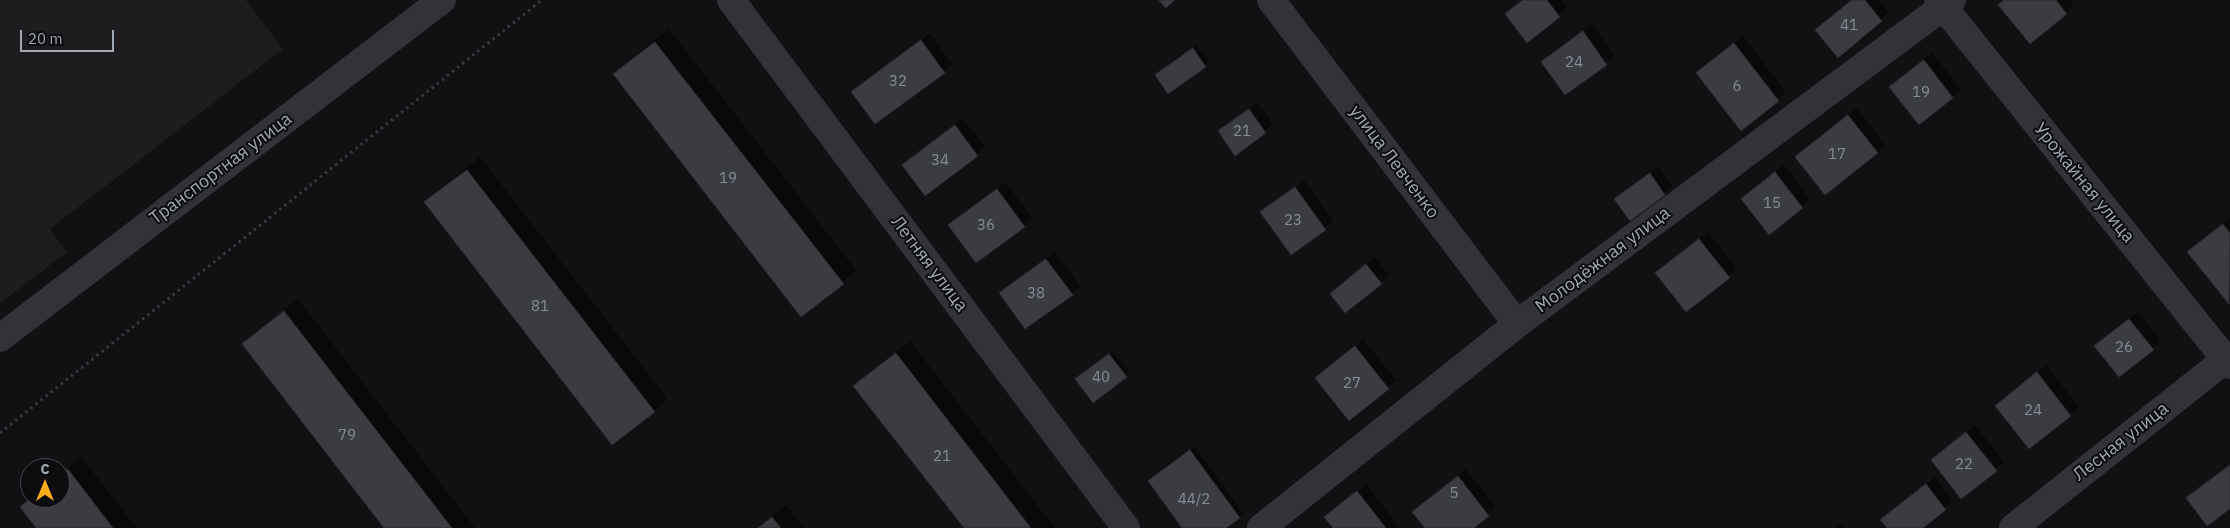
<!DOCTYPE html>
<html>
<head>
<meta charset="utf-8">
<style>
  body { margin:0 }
  #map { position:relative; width:2230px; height:528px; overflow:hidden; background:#111113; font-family:"IBM Plex Sans",sans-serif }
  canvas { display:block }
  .north { position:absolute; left:20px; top:458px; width:50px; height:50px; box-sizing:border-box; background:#0c0c0e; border:1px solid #484a51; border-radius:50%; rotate:0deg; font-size:14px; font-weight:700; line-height:20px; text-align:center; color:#a1a8b5 }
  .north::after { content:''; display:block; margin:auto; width:18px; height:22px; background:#ffac1c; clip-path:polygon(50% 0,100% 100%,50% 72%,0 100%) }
  .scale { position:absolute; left:20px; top:30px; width:94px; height:22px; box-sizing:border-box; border:2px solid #a1a8b5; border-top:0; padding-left:6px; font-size:15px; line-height:18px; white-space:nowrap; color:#a1a8b5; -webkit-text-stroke:4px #0c0c0e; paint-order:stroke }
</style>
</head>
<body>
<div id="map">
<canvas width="2230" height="528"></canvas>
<div class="north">С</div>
<div class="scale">20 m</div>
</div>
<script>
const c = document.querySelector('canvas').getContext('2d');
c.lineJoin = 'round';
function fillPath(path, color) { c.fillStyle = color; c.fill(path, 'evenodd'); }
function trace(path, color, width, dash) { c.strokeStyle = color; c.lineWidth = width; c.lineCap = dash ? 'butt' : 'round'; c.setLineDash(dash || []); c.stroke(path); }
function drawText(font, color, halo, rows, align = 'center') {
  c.font = font + ' "IBM Plex Sans",sans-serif'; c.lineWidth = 4; c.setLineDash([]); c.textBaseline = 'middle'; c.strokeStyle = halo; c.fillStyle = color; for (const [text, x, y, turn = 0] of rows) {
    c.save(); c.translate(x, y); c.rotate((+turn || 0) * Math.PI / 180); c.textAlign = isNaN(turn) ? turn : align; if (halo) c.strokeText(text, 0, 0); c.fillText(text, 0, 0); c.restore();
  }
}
const built = new Path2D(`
  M0,0H246L283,49L50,229L67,252L0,303Z`);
const shadow = new Path2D(`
  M1523,0H1561L1567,8L1528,41L1506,15Z
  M1852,0H1879L1889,12L1881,20L1825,22Z
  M2005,0H2070L2074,5L2030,42Z
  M1592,24L1614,56L1565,93L1542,62Z
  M669,29L856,270L843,283L614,74L628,61Z
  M930,33L952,64L944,72L852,92Z
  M1743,36L1786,92L1741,129L1697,73Z
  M1197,45L1209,62L1169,92L1161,71Z
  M1932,53L1961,89L1919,124L1890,87Z
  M1257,102L1273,124L1236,154L1219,131Z
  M1857,108L1885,145L1878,153L1797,157Z
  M963,118L985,147L977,155L903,165Z
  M480,157L667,398L654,411L426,203L439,189Z
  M1784,165L1810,199L1802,207L1742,199Z
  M1658,166L1672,186L1630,219L1616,199Z
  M1304,180L1333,221L1291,253L1262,212Z
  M1006,182L1032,219L1024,226L950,225Z
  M2230,217V301L2229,302L2189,252Z
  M1708,232L1737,269L1729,277L1665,265Z
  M1055,252L1080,286L1072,294L1000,293Z
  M1375,257L1389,275L1381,283L1331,294Z
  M298,299L475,528H386L243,344L256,331Z
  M2138,312L2161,341L2153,349L2096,346Z
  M1363,339L1396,380L1349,419L1316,379Z
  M910,341L1055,528H965L855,386L868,373Z
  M1113,351L1130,373L1126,376H1081Z
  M2046,365L2079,407L2029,448L1996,406Z
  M1975,425L2004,462L1962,497L1932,460Z
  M1195,447L1243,513L1224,528H1184L1154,477Z
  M81,457L137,528H38L21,507L30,498H60V474Z
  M2230,464V507L2188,498L2196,490Z
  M1466,469L1496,507L1472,528H1426L1422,504Z
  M1935,477L1953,501L1921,528H1888L1890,512Z
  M1366,484L1400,528H1334V510Z
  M786,505L804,528H756Z
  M1841,523L1844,528H1835Z`);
const building = new Path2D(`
  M1159,0H1175L1166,8Z
  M1523,0H1547L1560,17L1527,43L1505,14Z
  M1852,0H1865L1882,21L1838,58L1815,30Z
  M2004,0H2056L2067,14L2030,44L1998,5Z
  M1583,31L1607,65L1565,95L1541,62Z
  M921,40L945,73L875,124L851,92Z
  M655,42L844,284L801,317L613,74Z
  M1734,43L1779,101L1741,131L1696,73Z
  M1193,48L1206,67L1168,94L1155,75Z
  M1924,60L1953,98L1919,125L1889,87Z
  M1249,109L1266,133L1235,156L1218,131Z
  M1848,115L1878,153L1825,195L1795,157Z
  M955,125L978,156L925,196L902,165Z
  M467,170L655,412L612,445L424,202Z
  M1775,172L1803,208L1769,235L1741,199Z
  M1650,173L1665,195L1630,221L1614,199Z
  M1295,187L1326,230L1291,255L1260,212Z
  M997,189L1025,227L976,263L948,225Z
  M2223,224L2230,233L2229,304L2187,252Z
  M1699,239L1730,278L1686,312L1655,273Z
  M1046,259L1073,295L1025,329L999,293Z
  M1366,264L1382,284L1345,313L1330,294Z
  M284,311L452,528H384L242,344Z
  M2129,319L2154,350L2119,377L2094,346Z
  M1355,346L1389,389L1349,421L1315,378Z
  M896,353L1031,528H964L853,386Z
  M1109,354L1127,377L1093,403L1075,379Z
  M2037,372L2071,416L2029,449L1995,406Z
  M1966,432L1997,471L1961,499L1931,460Z
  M1190,450L1240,518L1226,528H1182L1148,481Z
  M2230,465V509L2207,526L2186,498Z
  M68,469L113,528H36L20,507L31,498H60V475Z
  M1458,476L1489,516L1474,528H1425L1412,512Z
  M1926,484L1946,510L1923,528H1887L1880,520Z
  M1357,491L1386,528H1333L1324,517Z
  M772,517L781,528H758Z`);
const path = new Path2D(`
  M0,433L542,0`);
const street = new Path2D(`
  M731,0L1126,528
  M1271,0L1517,324
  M1938,0L2230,365
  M0,338L442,0
  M1261,528L1517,324L1952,0
  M2013,528L2230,356`);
const numberNames = [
  ["41",1849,26],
  ["24",1574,63],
  ["32",898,82],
  ["6",1737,87],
  ["19",1921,93],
  ["21",1242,132],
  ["17",1837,155],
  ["34",940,161],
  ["19",728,179],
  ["15",1772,204],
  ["23",1293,221],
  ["36",986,226],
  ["38",1036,294],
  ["81",540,307],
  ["26",2124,348],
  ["40",1101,378],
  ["27",1352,384],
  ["24",2033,411],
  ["79",347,436],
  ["21",942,457],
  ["22",1964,465],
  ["5",1454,494],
  ["44/2",1194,500]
];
const streetNames = [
  ["улица Левченко",1394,162,53],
  ["Транспортная улица",221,169,-37],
  ["Урожайная улица",2084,183,51],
  ["Молодёжная улица",1603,260,-37],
  ["Летняя улица",929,264,53],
  ["Лесная улица",2121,442,-38]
];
fillPath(built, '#1d1d20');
fillPath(shadow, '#0007');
fillPath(building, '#3a3c41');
trace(building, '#2b2b2f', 1);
trace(path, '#373a3f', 3, [2.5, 4]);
trace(street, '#323338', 28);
drawText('15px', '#878d98', null, numberNames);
drawText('18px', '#a1a8b5', '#0c0c0e', streetNames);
</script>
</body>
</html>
